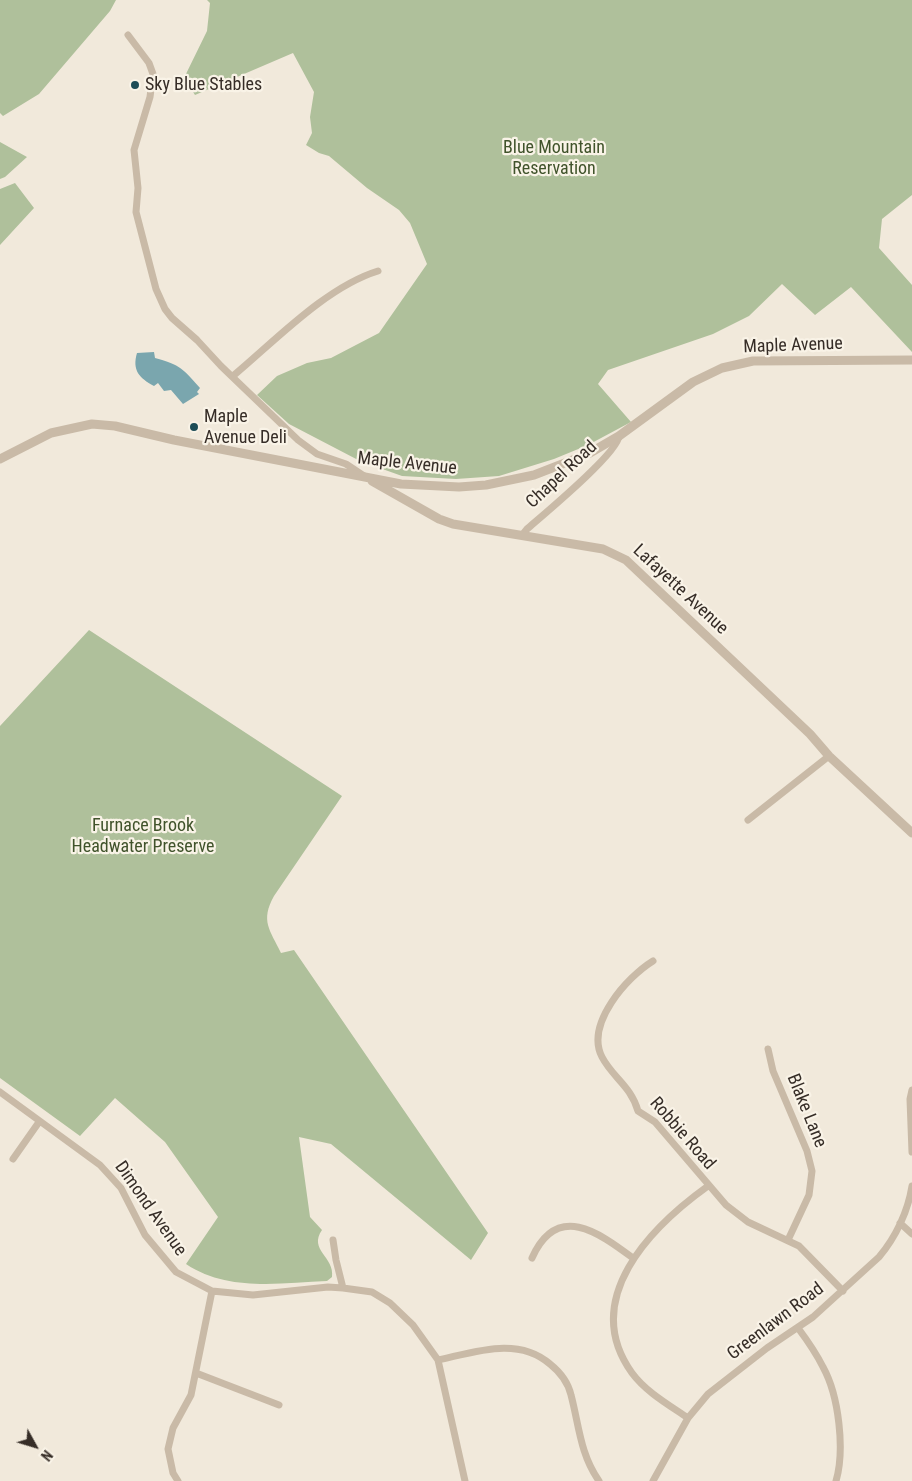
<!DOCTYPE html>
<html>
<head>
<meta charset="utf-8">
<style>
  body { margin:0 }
  #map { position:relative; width:912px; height:1481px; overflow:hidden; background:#f1e9db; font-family:"Roboto Condensed",sans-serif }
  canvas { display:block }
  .north { position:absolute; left:10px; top:1421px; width:50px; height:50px; -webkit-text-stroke:4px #f9f3e7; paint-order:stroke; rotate:129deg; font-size:14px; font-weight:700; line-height:20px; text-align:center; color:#362d27 }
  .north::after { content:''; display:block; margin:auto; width:18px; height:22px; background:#362d27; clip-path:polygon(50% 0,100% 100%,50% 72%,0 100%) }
</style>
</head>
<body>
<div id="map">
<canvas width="912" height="1481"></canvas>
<div class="north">N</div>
</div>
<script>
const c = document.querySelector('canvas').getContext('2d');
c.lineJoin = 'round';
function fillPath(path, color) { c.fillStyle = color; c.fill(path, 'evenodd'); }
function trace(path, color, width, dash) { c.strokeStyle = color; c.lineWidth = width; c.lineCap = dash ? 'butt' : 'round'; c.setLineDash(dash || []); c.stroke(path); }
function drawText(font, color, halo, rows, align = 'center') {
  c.font = font + ' "Roboto Condensed",sans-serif'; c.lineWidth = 4.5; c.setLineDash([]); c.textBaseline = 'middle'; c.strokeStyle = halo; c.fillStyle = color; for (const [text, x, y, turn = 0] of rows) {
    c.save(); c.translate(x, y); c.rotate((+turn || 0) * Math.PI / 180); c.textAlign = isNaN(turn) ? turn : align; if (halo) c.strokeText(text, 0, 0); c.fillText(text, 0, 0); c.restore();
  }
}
const green = new Path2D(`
  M0,0H116L110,11L39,94L3,116L0,113Z
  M207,0H912V195L882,219L879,248L912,285V352L851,287L815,315L782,284L749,316L713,334L608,370L598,384L631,422L588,445L554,459L499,476L456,479L402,476L360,461L289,424L257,395L277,376L307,363L331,358L379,333L427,264L410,223L399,210L367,188L329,156L319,153L306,145L312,133L310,117L314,92L293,53L195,95L184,78L207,31L210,3Z
  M0,142L27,157L5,177L0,179Z
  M15,183L34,208L0,245V189Z
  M89,630L342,796L274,896C260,921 270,930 281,953L294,950L488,1233L471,1260L331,1144L299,1137L310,1217L322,1230C308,1250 335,1257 332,1277L327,1281C280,1283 228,1292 186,1264L218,1217L165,1142L115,1098L80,1136L0,1078V726Z`);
const water = new Path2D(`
  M154,352L155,358C181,365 183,369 200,388L197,392L199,394L183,404L171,390L164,391L158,383L154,386C139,378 132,370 137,353Z`);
const minor = new Path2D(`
  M128,35L149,63L153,74L150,97L134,150L138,188L136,212L156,289L165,309L172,318L197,340L221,366L298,440L317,454L346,464L364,476
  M233,376C275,341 326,287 378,271
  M523,534L527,529C543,515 618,453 619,436
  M748,820L829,756
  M653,961C627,977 585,1024 602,1057C613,1078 631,1086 638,1111L655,1122L726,1205L748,1222L799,1246L843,1291
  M768,1049L773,1071L807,1151L812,1171L809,1195L788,1240
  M912,1090L910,1099L912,1152
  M0,1092L100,1165L121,1188L145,1235L176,1272L212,1291L253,1295L328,1287L343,1288L372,1292L390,1303L413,1325L438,1360L465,1481
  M13,1159L39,1122
  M900,1223L912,1234
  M333,1240L336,1260L343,1288
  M532,1258C557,1202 598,1232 633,1258
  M798,1328C807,1340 816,1353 823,1367C839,1396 845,1450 836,1481
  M438,1360C475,1352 518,1336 550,1364C560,1372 568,1382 571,1395C579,1425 580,1454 599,1481
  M196,1373L279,1405
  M688,1418C669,1405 646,1392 632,1373C579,1299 651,1227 708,1186
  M178,1481L173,1473L168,1449L173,1428L191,1395L212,1291
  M653,1481L688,1418L708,1394L767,1348L813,1317L879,1257C896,1237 908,1211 912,1186`);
const tertiary = new Path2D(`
  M0,459L51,433L92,424L115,426L174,440L401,484L459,487L486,485L534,475L588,454L619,436L693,382L722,368L753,361L912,360
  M372,481L439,519L453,524L603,549L626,560L810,734L829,756L912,833`);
const markers = [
  [135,85,5,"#1d4c56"],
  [194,427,5,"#1d4c56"]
];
const poiNames = [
  ["Sky Blue Stables",145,85],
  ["Maple",204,417],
  ["Avenue Deli",204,438]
];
const parkNames = [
  ["Blue Mountain",554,148],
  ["Reservation",554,169],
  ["Furnace Brook",143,826],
  ["Headwater Preserve",143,847]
];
const streetNames = [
  ["Maple Avenue",793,346,-2],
  ["Maple Avenue",407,464,6],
  ["Chapel Road",562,475,-43],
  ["Lafayette Avenue",680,590,43],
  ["Blake Lane",806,1111,68],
  ["Robbie Road",682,1134,49],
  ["Dimond Avenue",150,1209,55],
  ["Greenlawn Road",776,1322,-37]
];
fillPath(green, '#afc09b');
fillPath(water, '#7aa6ae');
trace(minor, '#c9baa7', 7);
trace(tertiary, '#c9baa7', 9);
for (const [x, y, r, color] of markers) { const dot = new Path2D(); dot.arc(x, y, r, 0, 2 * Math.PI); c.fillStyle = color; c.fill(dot); trace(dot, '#f9f3e7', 2); }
drawText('18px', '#362d27', '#f9f3e7', poiNames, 'left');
drawText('18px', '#40532b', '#f9f3e7', parkNames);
drawText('18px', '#362d27', '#f9f3e7', streetNames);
</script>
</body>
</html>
